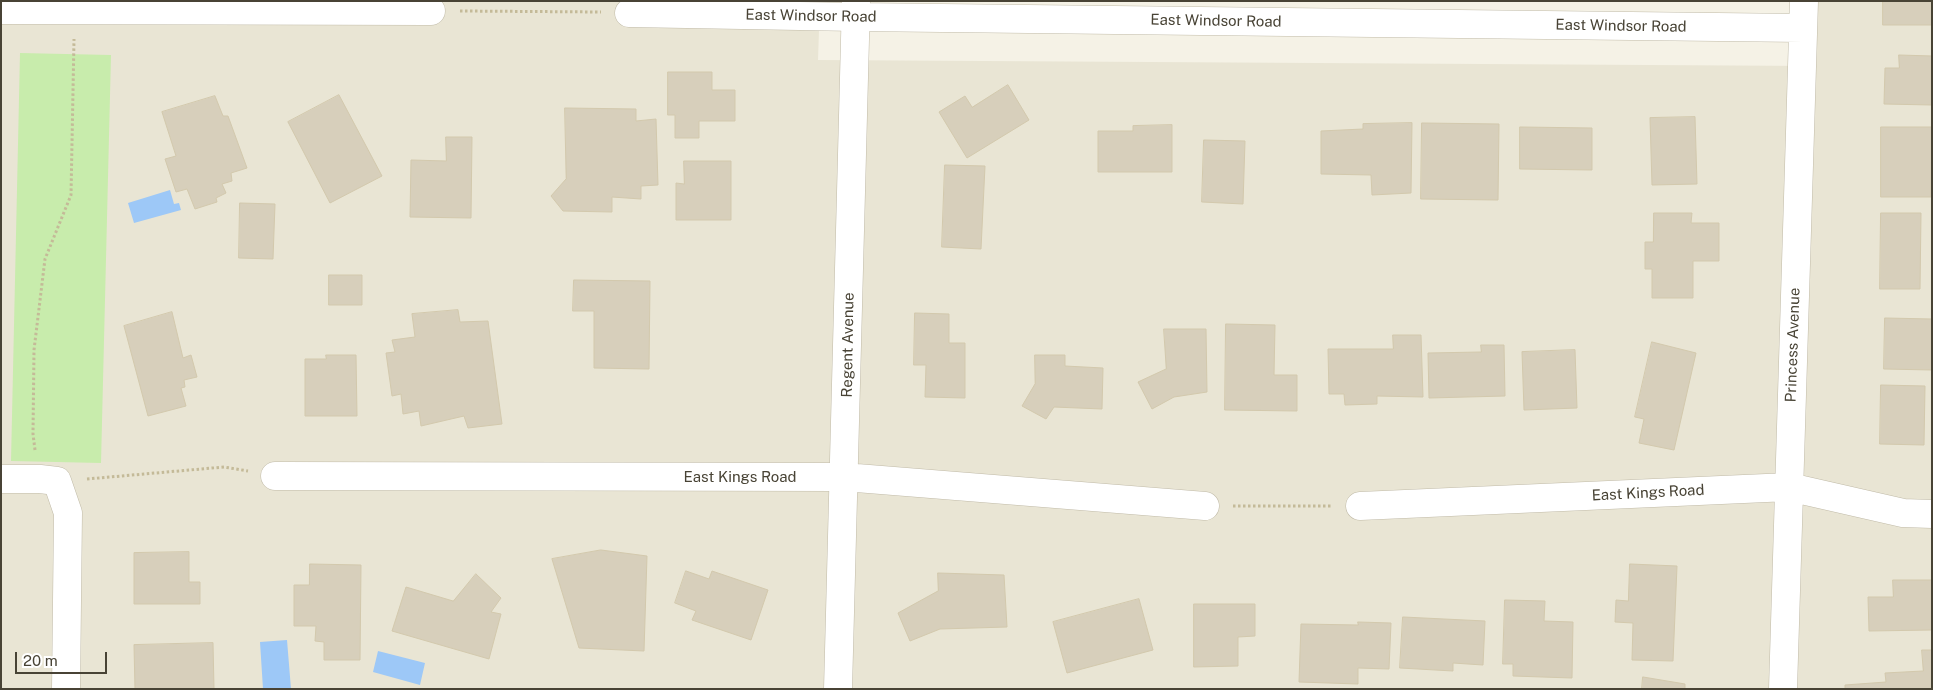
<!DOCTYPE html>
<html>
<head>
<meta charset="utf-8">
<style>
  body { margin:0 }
  #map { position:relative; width:1933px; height:690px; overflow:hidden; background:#f5f2e6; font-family:"Public Sans",sans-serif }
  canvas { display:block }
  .frame { position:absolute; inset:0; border:2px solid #484335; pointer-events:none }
  .scale { position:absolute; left:15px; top:652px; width:92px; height:22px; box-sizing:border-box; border:2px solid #484335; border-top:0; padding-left:6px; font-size:15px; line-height:18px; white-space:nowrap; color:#484335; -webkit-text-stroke:4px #fff; paint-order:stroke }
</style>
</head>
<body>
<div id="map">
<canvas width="1933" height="690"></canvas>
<div class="frame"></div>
<div class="scale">20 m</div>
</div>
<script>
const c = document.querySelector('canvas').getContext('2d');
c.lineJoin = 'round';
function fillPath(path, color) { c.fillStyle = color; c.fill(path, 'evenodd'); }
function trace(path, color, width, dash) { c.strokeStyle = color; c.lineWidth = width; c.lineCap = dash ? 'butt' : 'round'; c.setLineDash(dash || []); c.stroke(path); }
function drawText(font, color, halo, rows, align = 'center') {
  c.font = font + ' "Public Sans",sans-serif'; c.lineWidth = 4; c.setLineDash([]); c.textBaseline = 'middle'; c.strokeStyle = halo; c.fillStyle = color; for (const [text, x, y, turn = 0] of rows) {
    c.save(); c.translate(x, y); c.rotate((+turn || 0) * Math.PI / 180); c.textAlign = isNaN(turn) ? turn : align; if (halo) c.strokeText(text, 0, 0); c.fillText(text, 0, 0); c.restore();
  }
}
const residential = new Path2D(`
  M1,1H820L818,60L1815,66L1816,1H1932V689H1Z`);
const green = new Path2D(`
  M20,53L111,55L101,463L11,461Z`);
const water = new Path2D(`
  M170,190L174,204L179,203L181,210L134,223L128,203Z
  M287,640L291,689H263L260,642Z
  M378,651L425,663L420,685L373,672Z`);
const building = new Path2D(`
  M1883,1H1932V25H1883Z
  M1899,55L1932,56V105L1884,104L1885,68H1899Z
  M668,72H712V90H735V121H699V138H675V115H668Z
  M1008,85L1029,120L967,158L939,112L965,96L972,107Z
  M339,95L382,176L330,203L288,122Z
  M215,96L223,116H228L247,168L231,173L232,181L222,184L226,193L216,198L217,202L195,209L187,189L176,192L165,159L176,156L162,112Z
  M565,108L636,109V121L656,119L658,185L641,186V199L612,197V212L563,211L551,196L566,179Z
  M1695,117L1697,184L1652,185L1650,118Z
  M1412,123L1411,193L1372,195L1371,175L1321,174V131L1363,129V124Z
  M1422,123L1499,124L1498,200L1421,199Z
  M1172,125V172H1098V131H1133V126Z
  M1520,127L1592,128V170L1520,169Z
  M1881,127H1932L1931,197H1881Z
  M446,137H472L471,218L410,217L411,160L446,161Z
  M1204,140L1245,141L1243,204L1202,202Z
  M684,161H731V220H676V183L684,184Z
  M945,165L985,166L981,249L942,247Z
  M240,203L275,204L273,259L239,258Z
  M1654,213H1692L1691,223H1719V261H1693V298H1652V269H1645V242H1653Z
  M1881,213H1921L1920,289H1880Z
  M329,275H362V305H329Z
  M574,280L650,281L649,369L594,368V311H573Z
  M458,310L460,322L488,321L502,424L468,428L464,416L421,426L419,411L403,414L401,394L392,396L386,353L395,352L392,340L415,337L412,314Z
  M172,312L183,358L191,355L197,377L184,380L185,387L181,388L186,406L148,416L124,326Z
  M915,313L949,314V343H965V398L925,397L926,365H914Z
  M1885,318L1932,319V370L1884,369Z
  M1226,324L1275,325L1274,375H1297V411L1225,410Z
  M1164,329H1206L1207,392L1174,397L1152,409L1138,382L1166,369Z
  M1393,335H1421L1423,397L1377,396V404L1345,405L1344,394H1329L1328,349H1393Z
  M1652,342L1696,353L1674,450L1639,443L1644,419L1635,417Z
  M1481,345H1504L1505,396L1429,398L1428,353L1481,352Z
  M1575,350L1577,408L1524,410L1522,352Z
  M326,355H356L357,416H305V359H326Z
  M1035,355H1065V366L1103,368L1102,409L1054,407L1046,419L1022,406L1035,384Z
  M1881,385L1925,386L1924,445L1880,444Z
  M601,550L647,556L644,651L579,648L552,559Z
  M189,552V582H200V604H134V553Z
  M310,564L361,565L360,660H324V642L315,641L316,626H294V585H309Z
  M1630,564L1677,566L1673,661L1632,660L1633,623L1615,622L1616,600L1628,601Z
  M686,571L709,579L712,571L768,590L751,640L692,620L696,611L675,603Z
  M938,573L1004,575L1007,627L940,629L910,641L898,613L938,591Z
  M476,574L501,598L491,612L501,614L489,659L392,631L406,587L453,601Z
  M1893,580H1932V630L1869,631L1868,597H1893Z
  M1139,599L1153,650L1067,673L1053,622Z
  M1505,600L1545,601L1544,621L1573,622L1572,678L1513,676V664H1503Z
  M1194,604H1255V636L1238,637V666L1194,667Z
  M1403,617L1485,621L1483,665L1453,663V671L1400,668Z
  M1358,622L1391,623L1389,669L1358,668V684L1299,682L1301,624L1358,625Z
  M213,643L214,689H135L134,645Z
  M1922,650H1932V689H1845V685L1886,682L1885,673L1923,671Z
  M1643,677L1685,684V689H1642Z`);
const path = new Path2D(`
  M460,11L601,12
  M35,450L33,434L34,350L45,259L71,195L74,39
  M87,479L224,467L248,471
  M1233,506H1332`);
const minor = new Path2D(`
  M1,10L431,11
  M629,13L856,17L1803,28
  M275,476L844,477L1205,506
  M1,479H40L57,481L68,513L66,689
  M1360,506L1789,487L1903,513L1932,514
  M838,689L856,1
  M1783,689L1804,1`);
const streetNames = [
  ["East Windsor Road",811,16,1],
  ["East Windsor Road",1216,21,1],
  ["East Windsor Road",1621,26,1],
  ["Regent Avenue",848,345,-89],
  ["Princess Avenue",1793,345,-88],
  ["East Kings Road",740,477],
  ["East Kings Road",1648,493,-3]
];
fillPath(residential, '#e9e5d4');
fillPath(green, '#c8ecac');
fillPath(water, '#9dc8f7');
fillPath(building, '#d7cfbb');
trace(building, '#d3c9ad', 1);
trace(minor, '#c1bba8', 29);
trace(path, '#c4ba98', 3, [2.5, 2.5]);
trace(minor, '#fff', 28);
drawText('15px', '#484335', '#fff', streetNames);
</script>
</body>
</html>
